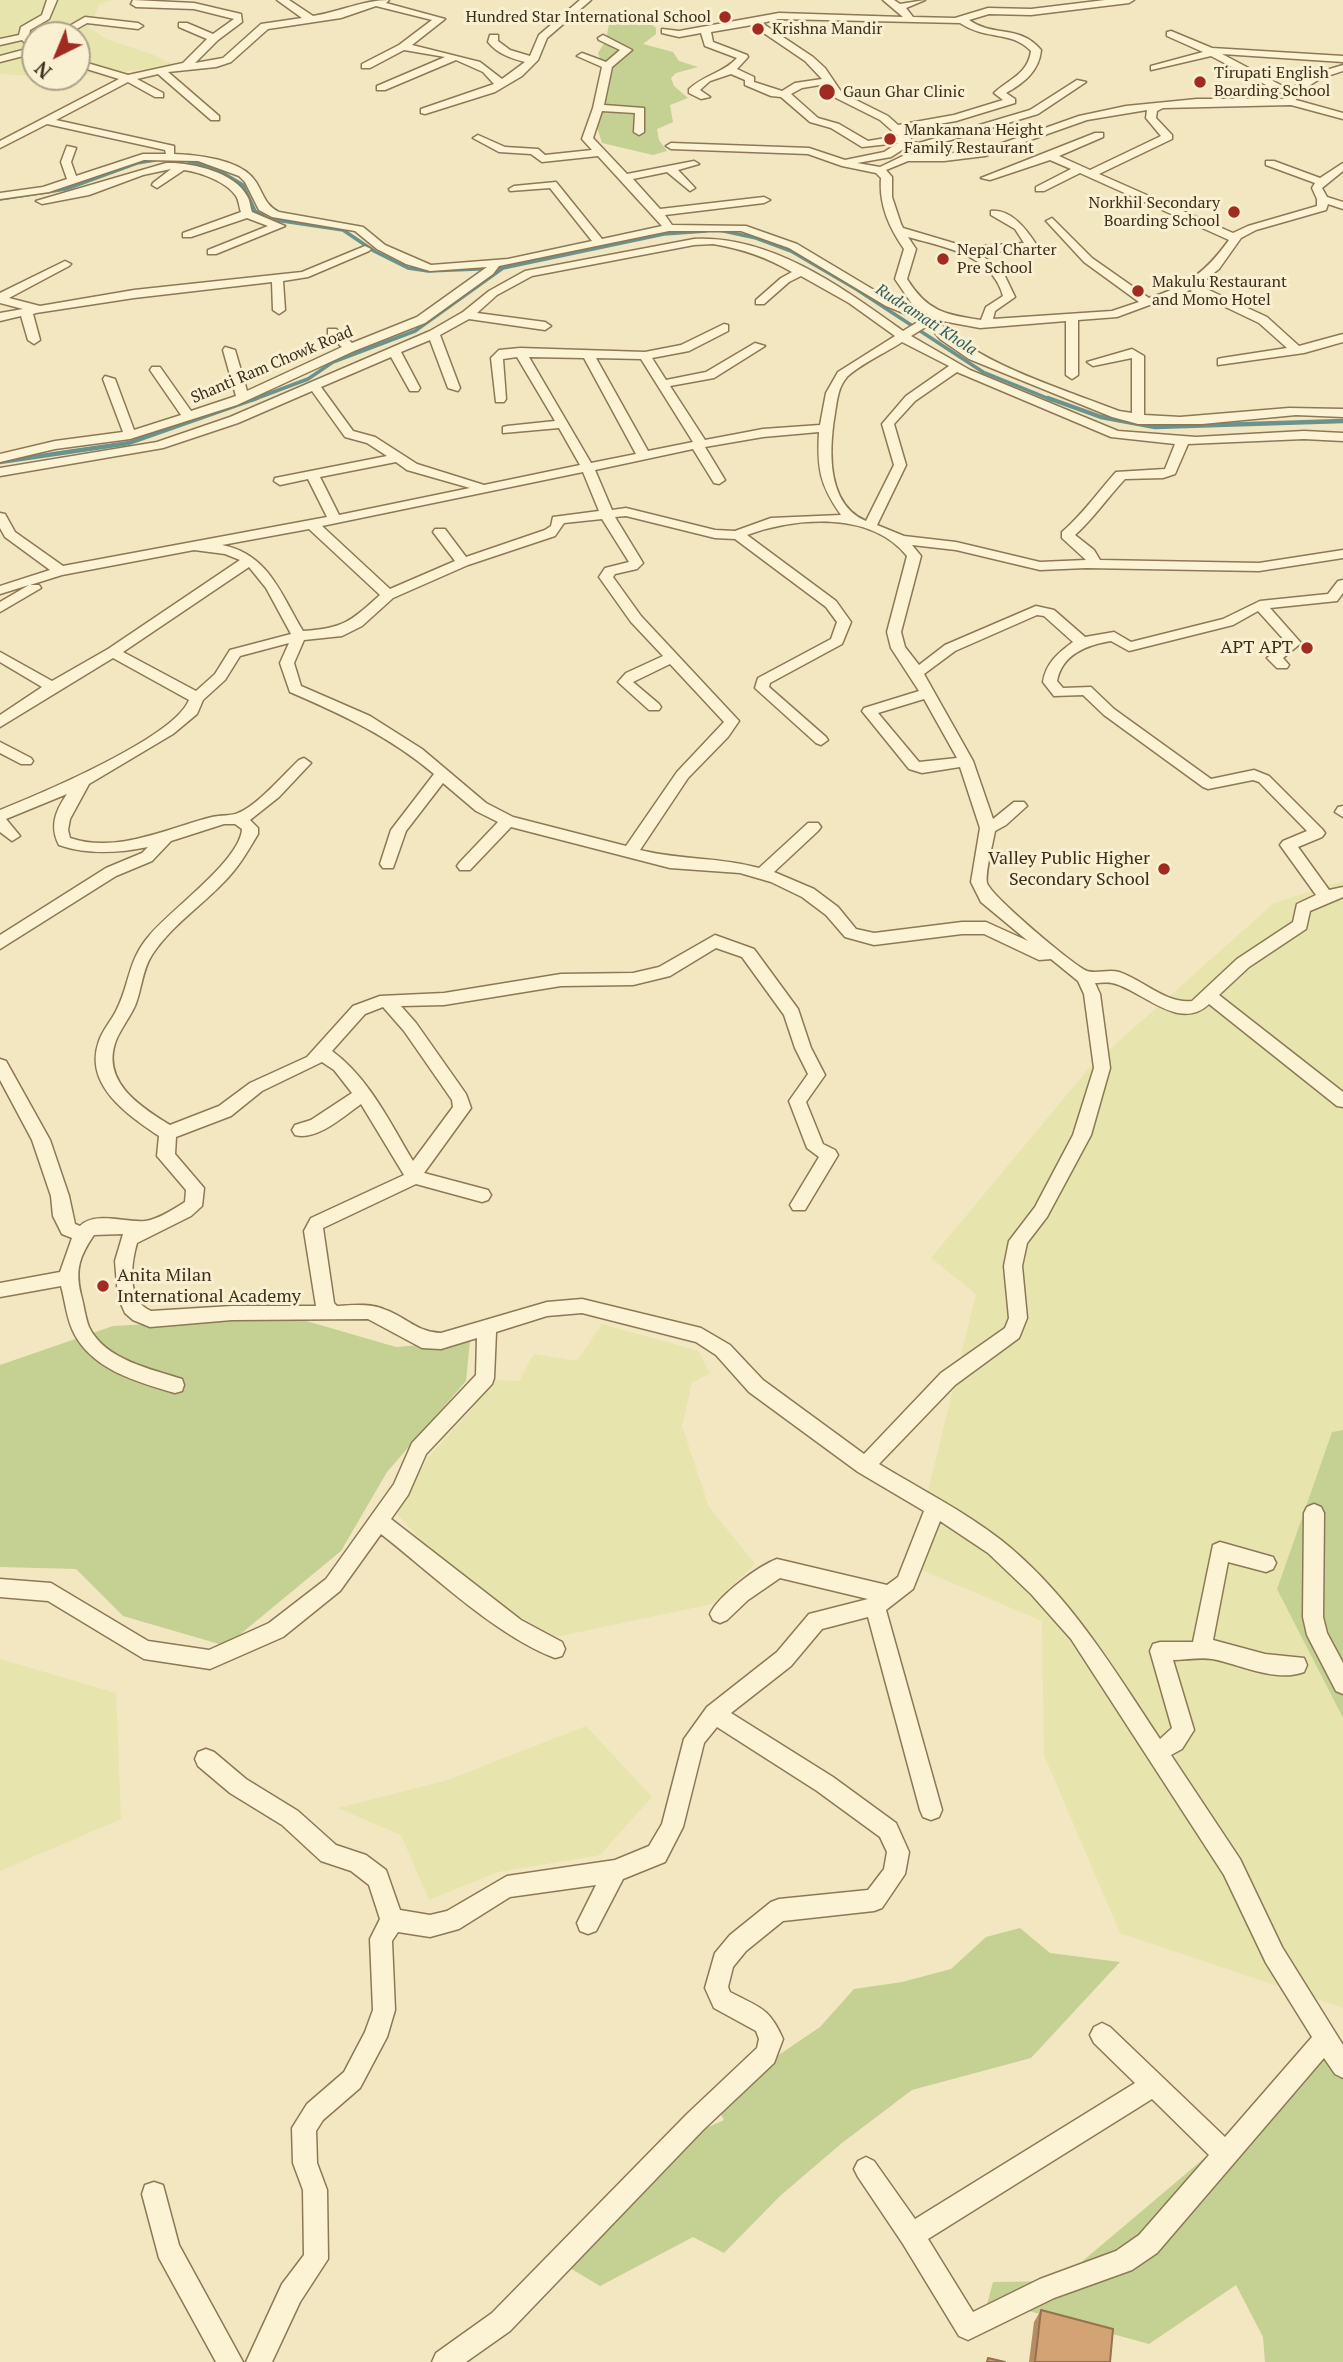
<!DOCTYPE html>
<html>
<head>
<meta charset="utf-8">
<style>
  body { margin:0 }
  #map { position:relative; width:1343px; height:2362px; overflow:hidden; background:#f2e7c0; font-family:"PT Serif",serif }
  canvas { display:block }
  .north { position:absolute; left:21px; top:21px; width:70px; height:70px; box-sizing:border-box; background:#f9f0d1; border:2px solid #ada289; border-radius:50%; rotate:223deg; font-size:19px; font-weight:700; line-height:28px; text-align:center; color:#3b2e1c }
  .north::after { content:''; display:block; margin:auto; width:24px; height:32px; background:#a22b21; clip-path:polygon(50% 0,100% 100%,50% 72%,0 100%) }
</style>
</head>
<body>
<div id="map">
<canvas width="1343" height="2362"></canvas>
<div class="north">N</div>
</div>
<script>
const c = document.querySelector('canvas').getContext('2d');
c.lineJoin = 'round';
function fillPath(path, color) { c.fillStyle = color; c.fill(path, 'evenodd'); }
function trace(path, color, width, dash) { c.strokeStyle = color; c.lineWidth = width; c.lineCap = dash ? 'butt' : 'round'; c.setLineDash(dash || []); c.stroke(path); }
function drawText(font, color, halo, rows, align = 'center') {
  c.font = font + ' "PT Serif",serif'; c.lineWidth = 6; c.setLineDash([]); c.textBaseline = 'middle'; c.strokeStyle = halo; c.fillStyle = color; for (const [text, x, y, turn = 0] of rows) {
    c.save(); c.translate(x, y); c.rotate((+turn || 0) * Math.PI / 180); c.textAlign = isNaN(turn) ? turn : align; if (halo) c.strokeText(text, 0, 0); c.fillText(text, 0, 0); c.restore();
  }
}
const farmland = new Path2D(`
  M0,0H112L99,5L89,27L106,39L154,55L176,66L77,76V35H35V76L0,74Z
  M1343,881V1430L1332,1432L1277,1588L1343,1718V2008L1120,1933L1044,1755L1042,1621L910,1565L976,1294L931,1258L1090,1067L1274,903Z
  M602,1324L698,1351L710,1373L692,1383L682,1426L709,1507L755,1564L712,1604L556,1637L519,1616L433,1553L397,1514L427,1459L470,1411L493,1380L519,1381L534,1354L577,1361Z
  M0,1659L116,1693L121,1819L0,1871Z
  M586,1726L652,1797L600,1855L498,1872L429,1900L401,1835L338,1808L448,1780Z`);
const green = new Path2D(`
  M620,13L653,16L651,24L656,28V34L643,44L673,52L679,61L698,67L676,73L671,78L674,86L688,98L670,105L673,122L657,129L659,140L667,151L653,155L602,143L593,115L604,70L598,53L606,40L610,19Z
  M289,1316L396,1347L470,1341L466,1381L387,1472L341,1551L226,1646L123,1616L76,1569L0,1567V1365L113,1326Z
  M1343,1430V1718L1277,1589L1332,1432Z
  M1020,1928L1050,1953L1120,1962L1031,2058L912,2090L842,2143L780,2196L724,2253L693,2237L600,2286L570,2268L689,2136L724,2120L718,2109L770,2061L820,2027L854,1989L902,1982L951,1969L986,1937Z
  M1343,2041V2362H1265L1263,2337L1236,2285L1149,2344L1007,2305L986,2308L993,2282L1059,2281Z`);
const streamFar1 = new Path2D(`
  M185,160L218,170L243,185L255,211L269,219L343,230L374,251L408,268L428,271L503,268L664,234L706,231
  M0,199L66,189L137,163L155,160
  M719,230L756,238L791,251L856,289L983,372L1052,400
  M252,400L308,379L333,362L415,331L503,268`);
const stream = new Path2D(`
  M1048,398L1101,417L1155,427L1343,421
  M0,462L129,443L257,398`);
const minor = new Path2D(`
  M47,0H57L49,19L30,30L29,36L35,42V53L0,62V56L30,48L22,40L0,45V39L19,35L21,27L42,15Z
  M133,0L194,3L241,14L242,22L218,40L195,63L223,58L261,24L302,18L277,0H289L313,16C339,12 363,0 389,0L386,3L445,19L412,45L480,62L502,79L525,62C510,58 498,54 488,42L490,35H498V41L510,50L530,56L539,35L580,0H591L547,38L538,60L522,76L495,92L425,114L421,113V109L494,84L483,72L456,60L385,90H377V86L445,57L404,50L370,68H362V64L399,45L432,20L376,6L341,18L268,29L231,62L216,67L168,72L219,116V120H211L158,74L137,79L163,93V97H155L128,82L56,120L174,146V154C197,155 242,159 256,182C264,195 265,205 279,212L363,227L385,245L431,265L508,259L592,241L550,188L510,191L509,189L514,186L556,182L602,239L662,226L598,156L542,162L531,154L499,152L473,138L478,135L505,147L538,149L545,155L592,150L582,139L593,108L602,67L577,56L582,53L606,62L620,50L599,40L598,38L603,35L632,50L612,67L604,105L644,108V132L639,135L634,132L635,113L602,111L593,138L627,174L694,161L699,164L678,170L695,188L690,191L667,172L633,179L660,209L764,197L770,200L764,203L665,215L672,225L746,226L797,244L894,302L928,314L912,304L895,279L904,249C889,227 879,205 881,178L876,173L842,166L808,154L671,149L666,146L671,143L809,148L845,160L884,152L898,143L862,147L831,128L810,122L781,97L771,96L745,85V80L731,74L710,81L700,90L710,97L701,99L689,93V89C707,73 722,74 737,58L705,46L701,33L679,37L662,33V29L679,31L779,13L903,17L883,0H894L900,4L925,0L906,8L913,17L955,18L988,8L1031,9L1105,0H1134L1129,3L1031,15L989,14L969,20C995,38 1019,24 1041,50C1039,71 1024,83 1006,93L1015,99V103L956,121L904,130L911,138L909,142L919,143L1030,110L1077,80L1086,82L1038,114L924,148H905L891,157L857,163L880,167L907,154L925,156L983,150L1079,116L1126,106L1197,99H1285V95L1211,56L1151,70V66L1203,52L1167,36V32L1171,31L1212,48L1343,56V62L1222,54L1290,90L1313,74L1343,65V71L1321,78L1295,95L1296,100L1343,113V119L1291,105L1163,108L1157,111L1156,118L1172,135V139L1099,174L1233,233L1248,226L1317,206V199L1312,188L1315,183L1266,165V161H1274L1320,178L1343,163V171L1322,188L1327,197L1343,202V209L1328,204L1326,210L1256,230L1241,238L1219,269L1198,285L1267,317L1299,346L1343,334V342L1304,353L1218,365V359L1222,358L1287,348L1259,323L1190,290L1117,317L1078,320V375L1072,379L1066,375V321L980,328L937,320C972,362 1066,390 1119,411L1132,413V358L1093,366L1087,362L1132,349L1144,356V415L1180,417L1289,408L1343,409V417L1296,415L1202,424H1138L1112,417L969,359L940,339L929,325L911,336L970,370L1118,431L1196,437L1304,431L1343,433V441L1304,439L1188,444L1175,474L1163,478L1125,479C1107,498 1094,518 1075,535L1094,550L1100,560L1259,563L1343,550V558L1259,571L1086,568L1040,570L956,550L912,545L921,556L901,632L905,647L919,665L945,645L1036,606L1054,610L1085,637L1114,632L1131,642L1223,619L1260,601L1328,594L1338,581L1343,580V593L1337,601L1270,608L1301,643L1283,658L1289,665L1287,668H1277L1267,658L1286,642L1258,611L1233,625L1129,651L1111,641C1087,645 1062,654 1057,681L1063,688L1091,687L1114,709L1211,779L1254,770L1269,776L1322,829L1325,833L1322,837L1298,847L1329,890L1343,887V897L1310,911L1306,929L1249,967L1219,995L1343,1092V1107L1337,1106L1209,1004C1179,1033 1141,989 1112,983C1107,982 1100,983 1095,983L1100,994L1110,1068L1091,1135L1047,1217L1027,1243L1022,1266L1027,1318L1019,1338L955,1385L879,1464C920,1489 964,1511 1001,1540C1069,1594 1113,1668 1160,1739L1172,1728L1150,1651L1153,1644L1160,1642H1193L1213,1545L1220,1542L1273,1557L1276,1563L1273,1569L1266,1572L1228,1562L1213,1640L1265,1654L1304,1658L1307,1665L1304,1672C1275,1683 1240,1664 1212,1659C1201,1657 1185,1660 1173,1660L1194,1730L1182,1749L1171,1755L1240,1859L1282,1947L1343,2045V2078L1335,2074L1324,2058L1157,2253L1132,2270L1054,2298L968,2340L959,2336L903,2244L858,2177L854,2169L858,2161L866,2157L874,2161L915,2219L1135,2083L1094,2043L1090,2035L1094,2027L1102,2023L1110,2027L1225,2137L1312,2037L1266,1963L1224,1875L1071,1639L1031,1594L988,1553L940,1521L913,1589L886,1610L942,1810L939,1817L931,1820L923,1817L920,1810L868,1617L822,1629L791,1666L731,1713L833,1777L896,1823L909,1852L905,1874L882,1908L874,1911L783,1921L746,1951L733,1967L728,1987L730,1992C760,2008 769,2007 783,2039L774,2063L703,2130L510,2331L466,2362H432L436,2353L492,2313L687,2114L757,2048L759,2039L756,2031L714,2008L705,1988L715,1953L730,1935L771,1902L779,1899L868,1890L884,1869L887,1852L880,1837L817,1791L717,1727L704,1743L683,1827L665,1862L623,1879L596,1931L588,1934L580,1931L577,1923L596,1885L510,1897L459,1929L430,1937L398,1932L392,1941L395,2010L387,2037L360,2088L323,2120L316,2131L317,2163L327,2190L328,2259L300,2302L272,2362H246L282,2284L304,2255L303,2190L293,2163L292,2128L307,2104L344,2072L365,2032L373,2010L370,1939L380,1919L369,1885L351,1871L321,1861L282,1825L230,1793L198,1766L195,1759L198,1752L206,1749L214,1752L246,1779L298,1811L336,1845L366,1855L386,1870L400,1910L430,1915L447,1911L507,1876L615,1860L649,1846L662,1824L684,1739L707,1707L777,1652L809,1614L868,1599L780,1578L748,1600L727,1620L720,1623L713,1620L710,1614C718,1596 758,1566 777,1559L887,1585L898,1577L924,1511L858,1472L749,1392L716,1355L696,1342L582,1313L547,1316L496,1332L494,1378L492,1384L426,1454L408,1495L391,1519L521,1620L562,1642L565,1649L562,1656L555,1658C496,1636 431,1573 381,1534L340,1591L283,1637L210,1669L144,1659L48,1601L0,1597V1579L51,1583L148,1641L209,1650L269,1623L326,1579L394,1484L412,1443L476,1375L477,1338L441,1349L422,1348L368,1319L232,1320L150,1327L133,1320L125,1313L118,1297L115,1261L123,1234L94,1235C79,1257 75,1270 81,1295C84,1305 85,1317 89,1327C105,1360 151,1369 182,1379L184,1385L182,1391L175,1393C137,1382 89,1369 72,1329C66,1315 65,1300 61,1286L0,1297V1283L60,1272L72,1238L62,1234L53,1216L51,1196L32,1140L0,1080V1059L6,1061L50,1140L69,1196L75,1224L80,1226C95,1211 126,1223 145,1221C157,1220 174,1209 185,1202L186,1190L157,1156L159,1136C128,1115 83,1085 99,1041C103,1029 112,1020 117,1009C130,983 128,960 149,936C170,910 240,861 242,829L235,824H224L171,841L152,861L116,876L0,949V935L106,868L142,853L148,847C118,853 88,855 59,845C49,826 56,810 67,794L6,819L20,836L12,841L0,832V810C40,794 174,738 189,700L113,658L0,727V715L42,687L0,662V652L52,681L108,649L240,560L225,554L194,550L62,575L30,585H39L41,588L0,612V602L29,585L0,594V586L50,570L5,537L0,528V513L5,514L15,532L63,566L327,517L308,479L280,485L274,481L275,478L387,456L367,443L345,437L312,391L238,423L163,448L0,476V468L157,442L230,417L430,331L463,312L489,291L525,271L694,239C771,235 843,288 903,331L921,320L886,306L789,248L741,231H669L499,266L493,274L425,323L354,351L237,405L130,439L55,449L0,462V454L55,441L123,432L103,379L105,376L115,379L134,430L181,415L150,370L152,367H160L191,411L236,396L223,350L225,347L235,350L247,391L342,347L328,335V329H336L352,343L417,317L487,267L430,271L406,264L377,249L355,231L272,217L259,210L245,182L239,176L198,161L144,160L49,192L0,199V193L43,187L67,179L61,162L67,146L76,148L71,162L76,176L143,154H166L165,150L47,124L0,148V141L119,79L77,66V60L128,75L183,63L207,39L179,27V23H187L213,34L234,19L194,9L136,7L131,4ZM779,19L960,23C987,41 1011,30 1031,51C1028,74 1009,79 994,93L1003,100L954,115L898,125L888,116L842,93L825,68L813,57L762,23ZM752,25L805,61L822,79L795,83L782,91L754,82V77L737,69L748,57L747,55L713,42L711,32ZM826,84L834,97L880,120L898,136L868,141L839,124L818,118L791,94L802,88ZM1147,110L1146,118L1161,136L1090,170L1059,156L1103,137V133H1095L981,178L990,180L1050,160L1071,169L1036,187V191H1044L1080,173L1229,240C1206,272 1187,286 1149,298L1092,258L1052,218L1046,221L1048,223L1084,262L1139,302L1112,311L993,319L995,311L1015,297L1003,272L979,253L1030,249L1036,244C1026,229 1011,209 991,211V215L1015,229L1024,243L967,247L903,228L901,224L892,197V177L886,170L908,161H944L985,156L1087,120ZM908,237C943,247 992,254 1003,296L986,307L981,320C945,315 927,311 907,279L916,249ZM713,244C743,249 766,257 792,272L781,278L756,300V304H764L789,282L801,276L849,303L895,336L838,372L826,393L820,425L763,429L705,440L670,386L714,378L765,346L755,343L706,372L666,380L652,358L689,351L728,331V325L724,324L681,345L645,352L520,348L499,350L491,358L496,402H504L506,399L503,359L517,357L555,421L507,426L503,427V433L559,428L580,465L484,485L417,464L375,437L353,431L321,387L391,357L410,391H418L420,388L401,352L430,340L448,388L458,391L460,388L440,335L469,319L545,330L551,326L545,322L477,313L497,295L532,276L694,245ZM902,342L949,366L906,396L882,424L894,465L866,521C826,504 829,449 835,413C837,401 838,387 847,377C859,365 887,352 902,342ZM529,357L584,358L636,454L591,463ZM596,358L641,359L693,442L648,451ZM957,372L1111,437L1175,444L1165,469L1116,472C1098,492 1083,514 1062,532V538L1086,560L1040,562L956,542L904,536L877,525L906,465L894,424L915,401ZM819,432C817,469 820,485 841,515L771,518L735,531L715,530L626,508L612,510L595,470L693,449L714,483L719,484L725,480L705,447L763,437ZM396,462L407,470L470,488L339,515L320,477ZM583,472L599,511L553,517L551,526L545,530L466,557L445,529H435L433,532L455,561L390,589L322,526ZM626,516L715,538L735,539L826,607L837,622L831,639L758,678L755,688L816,743L821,745L828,740L826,737L769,687L770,683L842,644L851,622L836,601L747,535C796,517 871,511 907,556L887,632L891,648L919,691L864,708L862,711L909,769L922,773L960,767L980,828L971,882L981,902L1028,941L986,922H962L874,933L856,929L838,907L814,889L774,872L818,831L821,827L818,823H808L759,868C720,857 679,860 640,850L688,778L728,737L739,721L641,616L613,577L615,574L637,569L643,563L615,517ZM602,519L629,562L605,568L599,577L631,622L663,656L626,673L618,682L649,710H659L661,707L659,704L633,682L670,664L724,722L677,772L626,846L513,817L486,803L422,749L370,716L301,686L294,663L304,640L342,636L362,626L393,598L468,565L555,536L564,523ZM309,529L380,595C350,622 344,628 303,631C281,595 269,554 222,545ZM249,567L266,588L291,634L230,650L215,674L196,691L123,652ZM1037,615L1044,616L1073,642C1058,653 1046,663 1043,682L1054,696L1083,695L1104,715L1203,787L1208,789L1253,780L1259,782L1307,831L1283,841L1280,845L1316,895L1297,904L1293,922L1237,959L1192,1001C1166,1004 1143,980 1119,972C1109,969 1096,974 1087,971C1073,965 991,896 987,883C985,872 993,843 995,831L1006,825L1027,806L1024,802H1014L993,819L973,761L924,674L955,651ZM289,643L280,663L290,692C343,715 389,736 434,774L391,830L380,864L383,868H393L406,831L443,783L476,811L498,822L460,862L457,866L460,870H470L511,827L670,868L740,873L771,882L802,897L826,915L845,937L874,945L962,934H984L1039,960L1051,959L1078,981L1084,994L1094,1068L1073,1135L1035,1207L1009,1241L1004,1266L1009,1318L1005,1328L941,1373L864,1454L763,1380L730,1345L701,1328L582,1299L547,1302L441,1333C417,1332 407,1318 386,1310C370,1303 354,1305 337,1306L334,1303L323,1228L416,1184L482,1202L488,1200L491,1195L488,1190L424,1173L471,1108L466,1094L416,1023L401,1006L444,1005L561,986L633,985L670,976L716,948L742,957L784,1015L795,1048L808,1074L789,1101L807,1148L819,1157L790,1205L793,1210H805L838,1155L835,1150L823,1144L806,1102L825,1075L811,1048L798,1009L754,949L715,935L659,967L633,973L561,974L444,993L380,996L353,1006L307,1057L250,1083L219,1106L170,1125C139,1106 99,1080 117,1038C122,1027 130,1017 135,1006C142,989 142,970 152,955C171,926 200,907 224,882C238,868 248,851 258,834V828L250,820L279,797L311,763L304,758L299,760C284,774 257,806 238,813C232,816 220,815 212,817C168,828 117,854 70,838L68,830L70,819L89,784L173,734L197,714L203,700L225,680L240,656ZM924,699L957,758L919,762L878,713ZM383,1007L404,1031L452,1100L453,1107L413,1161C390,1123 369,1078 332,1051L365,1014ZM322,1062L334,1070L352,1093L311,1120L295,1125L292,1130L295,1135C317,1141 344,1116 361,1104L404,1175L311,1218L304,1231L316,1306H232L151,1311C126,1301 131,1264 137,1243L191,1216L202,1206L204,1188L175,1154L176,1137L231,1116L262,1091ZM1152,2099L1209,2155L1139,2235L1116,2251L1040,2279L973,2312L928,2239Z
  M85,17L138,23L143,26L138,29L87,23L66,35H54Z
  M166,163C190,162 235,172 247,196C250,200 250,207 252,212L285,226L216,254H208V250L268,226L247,218L191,237H183V233L241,212C239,207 239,200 236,196C227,182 200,172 184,170L157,188L152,185L153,183L171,169L143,175L89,195L42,204L36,201Z
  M365,246L371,249L369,251L308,277L283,281L285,310L279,314L273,310L272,282L134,298L36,313L33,314L40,340L34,344L28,340L21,316L0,321V313L23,309L0,303V293L65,261L71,264L69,266L9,298L40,306L134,290L302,272Z
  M0,742L31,758L33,761L31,764H21L0,753Z
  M1343,806V817L1335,812L1338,807Z
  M1314,1504L1321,1507L1324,1513L1323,1617L1327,1633L1343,1663V1694L1336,1691L1307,1635L1303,1617L1304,1513L1307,1507Z
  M154,2182L163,2185L179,2245L243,2362H216L159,2258L142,2194L145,2185Z`);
const wall = new Path2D(`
  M1041,2310L1110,2362H1029L1034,2322Z`);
const building = new Path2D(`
  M1041,2310L1113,2329L1110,2362H1035Z
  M988,2358L1005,2362H987Z`);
const markers = [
  [725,17,7,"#a22b21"],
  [758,29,7,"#a22b21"],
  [1200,82,7,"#a22b21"],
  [827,92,9,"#a22b21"],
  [890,139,7,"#a22b21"],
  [1234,212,7,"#a22b21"],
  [943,259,7,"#a22b21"],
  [1138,291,7,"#a22b21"],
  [1307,648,7,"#a22b21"],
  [1164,869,7,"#a22b21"],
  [103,1286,7,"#a22b21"]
];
const farPoinames = [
  ["Hundred Star International School",711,17,"right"],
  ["Krishna Mandir",772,29],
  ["Tirupati English",1214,73],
  ["Boarding School",1214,91],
  ["Gaun Ghar Clinic",843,92],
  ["Mankamana Height",904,130],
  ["Family Restaurant",904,148],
  ["Norkhil Secondary",1220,203,"right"],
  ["Boarding School",1220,221,"right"],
  ["Nepal Charter",957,250],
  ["Pre School",957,268],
  ["Makulu Restaurant",1152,282],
  ["and Momo Hotel",1152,300]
];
const farWaternames = [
  ["Rudramati Khola",926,320,33]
];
const farStreetnames = [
  ["Shanti Ram Chowk Road",272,365,-23]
];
const poiNames = [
  ["APT APT",1293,648],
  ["Valley Public Higher",1150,859],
  ["Secondary School",1150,880],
  ["Anita Milan",117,1276,"left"],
  ["International Academy",117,1297,"left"]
];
fillPath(farmland, '#e8e4ad');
fillPath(green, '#c5d193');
trace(streamFar1, '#69938c', 3.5);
trace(stream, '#69938c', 4.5);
trace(minor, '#8d7856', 3);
fillPath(minor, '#fcf3d4');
fillPath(wall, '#b68c63');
fillPath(building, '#d4a373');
trace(building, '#947250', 2);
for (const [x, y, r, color] of markers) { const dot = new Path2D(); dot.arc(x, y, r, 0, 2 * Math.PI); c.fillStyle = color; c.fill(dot); trace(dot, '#f9f0d1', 2.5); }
drawText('16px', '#3b2e1c', '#f9f0d1', farPoinames, 'left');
drawText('italic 16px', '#2a5b5c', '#f9f0d1', farWaternames);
drawText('16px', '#3b2e1c', '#f9f0d1', farStreetnames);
drawText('18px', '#3b2e1c', '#f9f0d1', poiNames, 'right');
</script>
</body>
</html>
